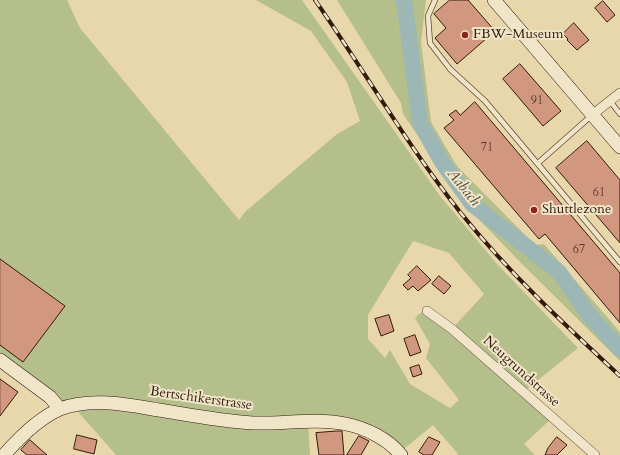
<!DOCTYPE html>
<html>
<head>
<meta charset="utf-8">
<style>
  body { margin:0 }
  canvas { display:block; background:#e8d7ab }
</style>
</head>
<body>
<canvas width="620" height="455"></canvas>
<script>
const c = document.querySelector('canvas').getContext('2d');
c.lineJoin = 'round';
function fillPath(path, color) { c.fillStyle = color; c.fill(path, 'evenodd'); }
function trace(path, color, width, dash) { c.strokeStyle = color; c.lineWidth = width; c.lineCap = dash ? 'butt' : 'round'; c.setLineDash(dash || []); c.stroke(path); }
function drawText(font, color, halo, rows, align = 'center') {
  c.font = font + ' Cardo,serif'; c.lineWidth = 4; c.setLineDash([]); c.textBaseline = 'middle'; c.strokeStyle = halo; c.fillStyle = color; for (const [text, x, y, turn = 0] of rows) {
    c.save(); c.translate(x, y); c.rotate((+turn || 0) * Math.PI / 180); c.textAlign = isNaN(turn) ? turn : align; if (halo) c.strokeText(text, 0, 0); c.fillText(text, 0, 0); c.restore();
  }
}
const green = new Path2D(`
  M0,0H67L80,28L239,220L246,211L337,134L360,121L347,82L311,31L256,0H302L440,196L497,264L578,348L523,392L552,418L524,444L535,455H457L458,454L433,425L399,453L366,430L308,423L310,455H116L73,406L60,409L0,360ZM413,241L449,253L484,294L452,329L427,311L420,313L415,318L430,344L426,358L459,400L450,408L410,384L390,350L385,358L368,339V315Z
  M337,0H426L421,42L431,122L457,166L535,245L544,244L620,332V361L519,261L467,207L403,114L401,103Z`);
const river = new Path2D(`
  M404,0L420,123L442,162L472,204L559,272L589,315L620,349`);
const building = new Path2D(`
  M450,0H468L495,31L457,64L435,38L446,28L434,14Z
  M603,1L615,15L607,22L595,8Z
  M574,23L589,40L577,50L567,40L568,39L563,34Z
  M520,64L561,111L543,126L503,79Z
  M475,102L620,273V323L545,234L539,239L444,128L454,120L449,115L456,110L460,115Z
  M587,141L620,180V243L556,168Z
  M0,259L65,306L23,362L0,345Z
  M417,266L431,280L418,291L413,286L408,290L403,285L411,278L408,275Z
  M439,276L451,286L444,294L432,284Z
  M389,315L394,331L381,336L375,319Z
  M415,335L421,352L410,356L404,339Z
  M419,365L422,374L413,377L410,368Z
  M0,379L18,392L0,416Z
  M337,431H342L344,455H319L316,433Z
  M77,435L97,440L94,454L74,449Z
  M359,436L369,441L361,455H347Z
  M429,437L440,442L432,455H424L419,452Z
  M557,437L567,445L557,455H545L548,448Z
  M30,440L47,455H27L21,450Z`);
const lane = new Path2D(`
  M435,0L428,16L430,43L450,69L485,101L620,262
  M610,101L620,114
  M538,163L591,116`);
const street = new Path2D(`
  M592,115L620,93
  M427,311L452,329L595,455`);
const secondary = new Path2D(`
  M494,0L620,147
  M0,360L50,397L60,409
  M4,455C19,438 39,418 60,409C91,397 128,405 159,410C190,415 221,421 253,423C283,424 316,418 346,424C366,428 388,439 401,455`);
const rail = new Path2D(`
  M315,0C364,70 407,145 460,212C508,272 564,324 620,376`);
const markers = [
  [465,35,4,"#8f2418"],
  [534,210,4,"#8f2418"]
];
const numberNames = [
  ["91",537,101],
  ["71",487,148],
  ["61",599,193],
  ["67",579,250]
];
const poiNames = [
  ["FBW-Museum",473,35],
  ["Shuttlezone",542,210]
];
const streetNames = [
  ["Neugrundstrasse",521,372,42],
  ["Bertschikerstrasse",201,399,8]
];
const waterNames = [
  ["Aabach",463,188,51]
];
fillPath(green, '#b4bf8b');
trace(river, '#9cb7b5', 16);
fillPath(building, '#d2977f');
trace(building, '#341a0c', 1);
trace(lane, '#614934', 6);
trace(street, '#614934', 10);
trace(secondary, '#341a0c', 14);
trace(lane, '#f0e5c8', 4.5);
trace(street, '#f0e5c8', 9);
trace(secondary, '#f0e5c8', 13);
trace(rail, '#341a0c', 4);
trace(rail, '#f0e5c8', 2.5, [8]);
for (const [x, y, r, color] of markers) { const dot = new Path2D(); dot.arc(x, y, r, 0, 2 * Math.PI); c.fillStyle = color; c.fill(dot); trace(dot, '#f0e5c8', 1.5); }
drawText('12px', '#5c3929', null, numberNames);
drawText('14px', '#341a0c', '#f0e5c8', poiNames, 'left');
drawText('14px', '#341a0c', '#f0e5c8', streetNames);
drawText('italic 15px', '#53493f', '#f0e5c8', waterNames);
</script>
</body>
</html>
